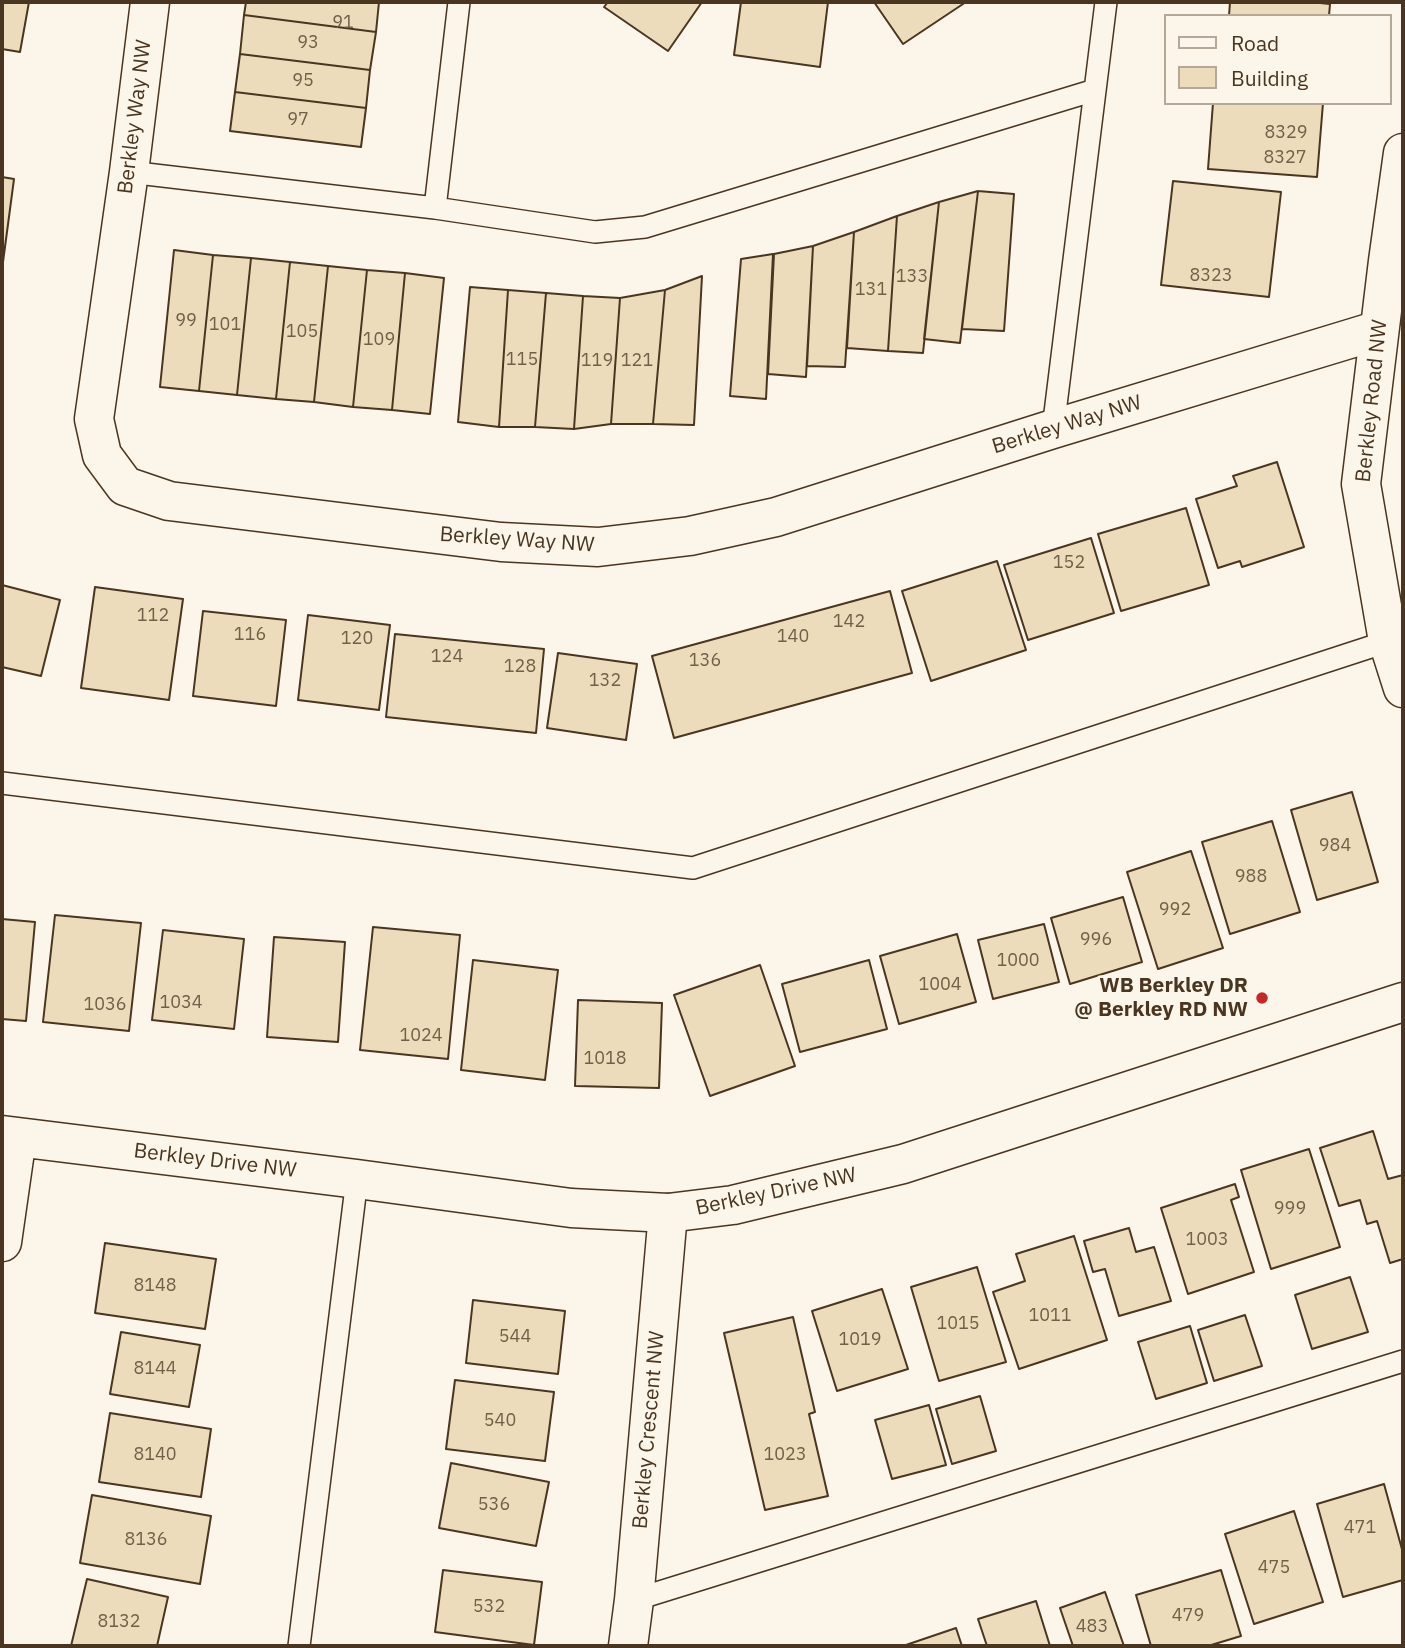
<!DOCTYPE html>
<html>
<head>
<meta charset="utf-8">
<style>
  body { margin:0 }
  #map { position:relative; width:1405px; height:1648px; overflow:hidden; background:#fbf6e9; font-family:"IBM Plex Sans",sans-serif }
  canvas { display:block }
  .frame { position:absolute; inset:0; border:4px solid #4a3520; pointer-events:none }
  .legend { position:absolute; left:1164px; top:14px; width:228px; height:91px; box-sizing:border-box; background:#fbf6e9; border:2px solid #b4a999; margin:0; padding:9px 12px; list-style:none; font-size:21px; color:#4a3520 }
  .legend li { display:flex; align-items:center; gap:14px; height:35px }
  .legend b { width:35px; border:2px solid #b4a999 }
</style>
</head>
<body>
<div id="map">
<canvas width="1405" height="1648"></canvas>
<div class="frame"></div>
<ul class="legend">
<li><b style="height:9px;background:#fbf6e9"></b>Road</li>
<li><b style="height:19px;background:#ecdcbc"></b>Building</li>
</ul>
</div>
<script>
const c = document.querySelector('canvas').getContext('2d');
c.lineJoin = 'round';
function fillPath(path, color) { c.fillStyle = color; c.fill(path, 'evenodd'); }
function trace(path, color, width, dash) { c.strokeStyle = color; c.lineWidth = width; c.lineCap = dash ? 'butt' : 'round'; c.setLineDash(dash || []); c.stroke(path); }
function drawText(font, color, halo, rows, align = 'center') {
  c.font = font + ' "IBM Plex Sans",sans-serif'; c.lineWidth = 5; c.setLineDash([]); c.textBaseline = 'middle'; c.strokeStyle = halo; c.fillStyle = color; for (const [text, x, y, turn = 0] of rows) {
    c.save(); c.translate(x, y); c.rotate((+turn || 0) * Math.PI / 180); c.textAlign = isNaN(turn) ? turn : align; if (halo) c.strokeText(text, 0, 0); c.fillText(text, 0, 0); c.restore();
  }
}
const building = new Path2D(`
  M2,2H29L20,52L2,49Z
  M246,2H379L376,32L244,15Z
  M608,2H702L668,51L604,7Z
  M741,2H828L820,67L734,55Z
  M874,2H966L903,44Z
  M1230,2H1310L1330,4L1329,16H1229Z
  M244,15L376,32L370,70L240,54Z
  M240,54L370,70L366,108L235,92Z
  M235,92L366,108L361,147L230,131Z
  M1213,103H1323L1317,177L1208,169Z
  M2,177L14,179L3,262H2Z
  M1173,181L1281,192L1269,297L1161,285Z
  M978,191L1014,194L1004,331L962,329Z
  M978,191L960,343L924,339L939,202Z
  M939,202L923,353L888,351L897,216Z
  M897,216L888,351L847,348L854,232Z
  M854,232L845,367L807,366L813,246Z
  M813,246L806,377L768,374L774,254Z
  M174,250L213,255L199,391L160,387Z
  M773,254L766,399L730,396L741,259Z
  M213,255L251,258L237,395L199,391Z
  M251,258L290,262L276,399L237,395Z
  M290,262L328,266L314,402L276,399Z
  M328,266L367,270L353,407L314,402Z
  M367,270L405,273L392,410L353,407Z
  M405,273L444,278L430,414L392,410Z
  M702,276L694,425L653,424L665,290Z
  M470,287L508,290L499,427L458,422Z
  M508,290L546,293L535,427H499Z
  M665,290L653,424H611L620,298Z
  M546,293L583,296L574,429L535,427Z
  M583,296L620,298L611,424L574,429Z
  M1277,462L1304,547L1242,567L1240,561L1218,568L1196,499L1237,486L1233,476Z
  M1186,508L1209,585L1121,611L1098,534Z
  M1091,538L1114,613L1028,640L1004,565Z
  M997,561L1026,650L931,681L902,591Z
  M2,585L60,600L41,676L2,667Z
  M95,587L183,599L169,700L81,688Z
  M890,591L912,673L674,738L652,656Z
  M203,611L286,620L276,706L193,696Z
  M308,615L390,625L379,710L298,700Z
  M395,634L544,649L536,733L386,717Z
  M558,653L637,664L626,740L547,728Z
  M1352,792L1378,882L1317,900L1291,810Z
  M1272,821L1300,912L1230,934L1202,842Z
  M1191,851L1223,948L1158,969L1127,872Z
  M1123,897L1142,962L1070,984L1051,918Z
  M55,915L141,923L129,1031L43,1022Z
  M2,919L35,922L26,1021L2,1019Z
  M1044,924L1059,982L993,999L978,940Z
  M373,927L460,935L448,1059L360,1050Z
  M163,930L244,939L234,1029L152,1020Z
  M957,934L976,1002L899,1024L880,956Z
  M274,937L345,942L338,1042L267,1037Z
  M473,960L558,970L545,1080L461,1070Z
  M869,960L887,1029L800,1052L782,984Z
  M760,965L795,1066L710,1096L674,995Z
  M578,1000L662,1003L659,1088L575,1086Z
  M1373,1131L1388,1179L1403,1175V1259L1390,1263L1377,1221L1367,1224L1360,1200L1339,1206L1320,1148Z
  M1309,1149L1340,1247L1271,1269L1241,1170Z
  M1235,1184L1239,1197L1231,1200L1254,1272L1188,1294L1161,1208Z
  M1129,1228L1136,1252L1154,1247L1171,1301L1119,1316L1105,1269L1093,1272L1084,1241Z
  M1074,1236L1107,1340L1019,1369L993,1292L1025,1281L1016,1254Z
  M105,1243L216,1259L205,1329L95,1313Z
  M977,1267L1006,1362L939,1381L911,1287Z
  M1350,1277L1368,1332L1312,1349L1295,1295Z
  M882,1289L908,1369L837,1391L812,1311Z
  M473,1300L565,1311L558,1374L466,1363Z
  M1245,1315L1262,1366L1214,1381L1198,1330Z
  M793,1317L815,1412L809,1414L828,1496L765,1510L724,1333Z
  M1190,1326L1207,1383L1156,1399L1138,1342Z
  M121,1332L200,1345L189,1407L110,1394Z
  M455,1380L554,1392L545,1461L446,1449Z
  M980,1396L996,1451L952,1464L936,1409Z
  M929,1405L946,1465L892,1479L875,1420Z
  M110,1413L211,1429L201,1497L99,1482Z
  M451,1463L549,1482L536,1546L439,1528Z
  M1384,1484L1403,1553V1580L1343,1597L1317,1504Z
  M92,1495L211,1516L200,1584L80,1563Z
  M1294,1511L1323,1602L1254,1624L1225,1534Z
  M443,1570L542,1582L534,1645L435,1632Z
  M1221,1570L1241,1636L1208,1646H1151L1136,1595Z
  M87,1579L168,1597L157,1646H71Z
  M1105,1592L1124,1646H1073L1060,1608Z
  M1036,1601L1050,1646H987L978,1619Z
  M956,1628L962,1646H903Z`);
const service = new Path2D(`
  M129,172L435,208L595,232L645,227L1095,90
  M435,208L459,2
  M1053,429L1106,2
  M2,783L693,868L1395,639
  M634,1600L1403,1361
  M299,1646L357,1179`);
const minor = new Path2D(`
  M150,2L129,172L94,419L102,455L125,486L169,501L501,542L598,547L690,536L776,517L1053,429L1379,330
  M1403,153L1388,261L1361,484L1388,641L1403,688
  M628,1646L634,1600L668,1213`);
const tertiary = new Path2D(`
  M2,1135L357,1179L571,1208L668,1213L733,1205L903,1164L1403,1002
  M2,1242L17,1137`);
const markers = [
  [1262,998,7,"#c62828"]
];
const numberNames = [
  ["91",343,23],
  ["93",308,43],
  ["95",303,81],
  ["97",298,120],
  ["8329",1286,133],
  ["8327",1285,158],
  ["8323",1211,276],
  ["133",912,277],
  ["131",871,290],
  ["99",186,321],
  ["101",225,325],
  ["105",302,332],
  ["109",379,340],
  ["115",522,360],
  ["119",597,361],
  ["121",637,361],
  ["152",1069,563],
  ["112",153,616],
  ["142",849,622],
  ["116",250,635],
  ["140",793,637],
  ["120",357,639],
  ["124",447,657],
  ["136",705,661],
  ["128",520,667],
  ["132",605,681],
  ["984",1335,846],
  ["988",1251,877],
  ["992",1175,910],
  ["996",1096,940],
  ["1000",1018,961],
  ["1004",940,985],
  ["1034",181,1003],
  ["1036",105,1005],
  ["1024",421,1036],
  ["1018",605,1059],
  ["999",1290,1209],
  ["1003",1207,1240],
  ["8148",155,1286],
  ["1011",1050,1316],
  ["1015",958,1324],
  ["544",515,1337],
  ["1019",860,1340],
  ["8144",155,1369],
  ["540",500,1421],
  ["8140",155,1455],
  ["1023",785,1455],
  ["536",494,1505],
  ["471",1360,1528],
  ["8136",146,1540],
  ["475",1274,1568],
  ["532",489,1607],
  ["479",1188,1616],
  ["8132",119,1622],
  ["483",1092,1627]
];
const streetNames = [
  ["Berkley Way NW",135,117,-83],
  ["Berkley Road NW",1372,401,-84],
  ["Berkley Way NW",1067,425,-17],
  ["Berkley Way NW",517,540,4],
  ["Berkley Drive NW",215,1161,7],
  ["Berkley Drive NW",776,1192,-12],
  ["Berkley Crescent NW",649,1430,-85]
];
const poiNames = [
  ["WB Berkley DR",1248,986],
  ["@ Berkley RD NW",1248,1010]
];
fillPath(building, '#ecdcbc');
trace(building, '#4a3520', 2);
trace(service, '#4a3520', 24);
trace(minor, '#4a3520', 41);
trace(tertiary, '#4a3520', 41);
trace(service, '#fbf6e9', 21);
trace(minor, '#fbf6e9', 38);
trace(tertiary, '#fbf6e9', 38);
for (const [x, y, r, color] of markers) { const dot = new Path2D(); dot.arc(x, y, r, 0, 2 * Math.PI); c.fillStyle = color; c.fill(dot); trace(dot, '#fbf6e9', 2.5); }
drawText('18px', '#725f47', null, numberNames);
drawText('21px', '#4a3520', '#fbf6e9', streetNames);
drawText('bold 21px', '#4a3520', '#fbf6e9', poiNames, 'right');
</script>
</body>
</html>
